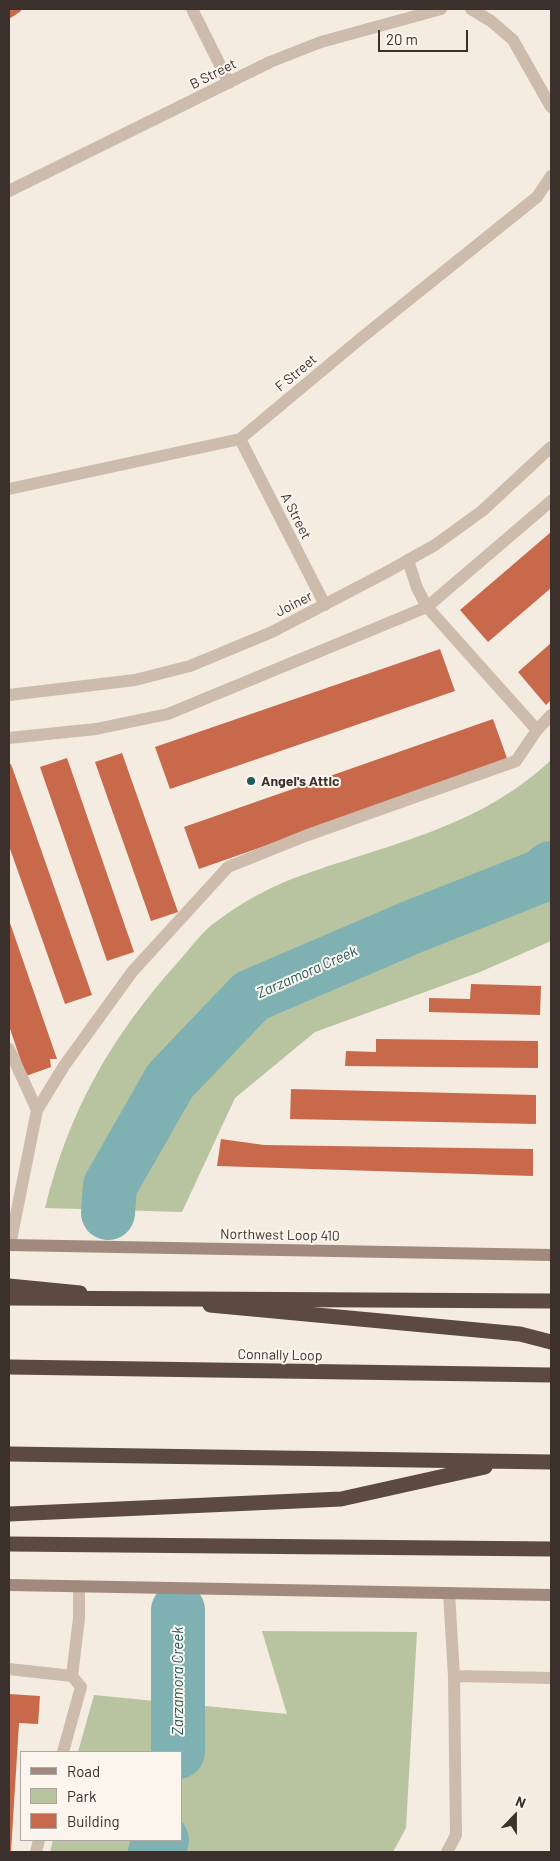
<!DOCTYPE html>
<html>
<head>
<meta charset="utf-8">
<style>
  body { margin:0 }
  #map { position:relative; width:560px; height:1861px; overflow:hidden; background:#f4ebe1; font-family:Barlow,sans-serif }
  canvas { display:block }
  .frame { position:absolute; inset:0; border:10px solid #3b302b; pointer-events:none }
  .legend { position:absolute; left:20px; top:1751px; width:162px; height:90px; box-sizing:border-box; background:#fbf5ee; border:1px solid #aea6a0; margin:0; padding:6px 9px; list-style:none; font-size:15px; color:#3b302b }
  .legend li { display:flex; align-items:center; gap:10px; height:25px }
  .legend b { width:25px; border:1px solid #aea6a0 }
  .north { position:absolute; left:490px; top:1791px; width:50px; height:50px; -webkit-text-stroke:4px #fbf5ee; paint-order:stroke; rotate:22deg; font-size:14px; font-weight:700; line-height:20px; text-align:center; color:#3b302b }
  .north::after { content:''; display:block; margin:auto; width:18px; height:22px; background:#3b302b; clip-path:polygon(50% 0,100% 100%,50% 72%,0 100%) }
  .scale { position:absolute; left:378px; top:30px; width:90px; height:22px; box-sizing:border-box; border:2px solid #3b302b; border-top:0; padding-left:6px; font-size:15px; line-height:18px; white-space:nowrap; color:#3b302b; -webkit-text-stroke:4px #fbf5ee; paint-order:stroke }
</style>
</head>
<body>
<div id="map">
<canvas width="560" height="1861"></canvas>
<div class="frame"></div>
<ul class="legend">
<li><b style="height:6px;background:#a18a7d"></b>Road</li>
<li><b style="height:14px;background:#b8c4a0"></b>Park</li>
<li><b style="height:14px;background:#c8694b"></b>Building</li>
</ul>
<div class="north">N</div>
<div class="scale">20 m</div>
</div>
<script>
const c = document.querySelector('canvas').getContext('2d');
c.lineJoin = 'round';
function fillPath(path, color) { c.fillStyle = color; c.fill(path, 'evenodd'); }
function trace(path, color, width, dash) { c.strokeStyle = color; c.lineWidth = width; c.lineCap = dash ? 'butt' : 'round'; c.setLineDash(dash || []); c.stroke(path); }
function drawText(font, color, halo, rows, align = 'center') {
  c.font = font + ' Barlow,sans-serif'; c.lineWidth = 4; c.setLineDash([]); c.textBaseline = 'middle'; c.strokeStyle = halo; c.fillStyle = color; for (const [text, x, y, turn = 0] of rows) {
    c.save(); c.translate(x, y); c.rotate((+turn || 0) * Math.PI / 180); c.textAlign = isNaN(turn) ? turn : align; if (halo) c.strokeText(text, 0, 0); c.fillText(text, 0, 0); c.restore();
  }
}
const green = new Path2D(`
  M551,760V941L480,972L315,1032L235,1098L182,1212L45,1208C69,1110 111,1037 178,962C190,949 202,931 217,921C242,902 273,885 303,875C392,843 480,827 551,760Z
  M262,1631L417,1632L406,1828L393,1852H50L53,1840H181V1752H78L94,1695L287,1714Z`);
const river = new Path2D(`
  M108,1213L110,1186L170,1081L251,996L412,927L541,876L551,868
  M178,1752V1610
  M155,1852L162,1840`);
const building = new Path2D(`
  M9,9H20L21,11L9,19Z
  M551,532V588L488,642L460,610Z
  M551,643V700L546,705L518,672Z
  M440,649L455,691L170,789L155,747Z
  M493,719L508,761L199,869L184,827Z
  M122,753L178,912L151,921L95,762Z
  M67,758L134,952L107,961L40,767Z
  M11,764L92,995L65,1004L9,846V765Z
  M9,920L57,1059H50L51,1067L26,1076L9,1026Z
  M471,984L541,986L540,1015L429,1012V998L470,999Z
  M376,1039L538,1041V1068L345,1066L346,1051L376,1052Z
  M291,1089L536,1095V1124L290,1119Z
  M221,1139L264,1145L533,1149V1176L217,1166Z
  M9,1694L40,1696L38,1724L19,1723L11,1852H9Z`);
const service = new Path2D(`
  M408,560L417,588L427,607L537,730
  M9,738L96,729L168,714L427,607L551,501
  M9,1049L37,1110
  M10,1245L37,1110L64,1066L132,972L228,867L305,836L516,761L537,730L551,715
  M9,1669L72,1676L81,1687L63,1752
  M72,1676L79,1618V1586
  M454,1676L551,1678
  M36,1852L39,1840
  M447,1852L456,1835L454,1676L449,1593`);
const minor = new Path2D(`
  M192,9L229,83
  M471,9L491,21L513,40L551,107
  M9,191L270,62L321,42L441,9
  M240,439L325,605
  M9,489L240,439L360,339L537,197L551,176
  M9,695L135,680L190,666L272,632L385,573L435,545L482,511L551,447`);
const secondary = new Path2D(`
  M9,1245L551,1255
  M9,1585L551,1595`);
const motorway = new Path2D(`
  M9,1286L80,1293
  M210,1305L520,1334L551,1342
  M9,1367L551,1375
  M9,1454L551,1462
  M9,1514L341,1499L485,1467
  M9,1544L551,1549`);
const motorwayBridge = new Path2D(`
  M9,1298L551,1301`);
const markers = [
  [251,781,5,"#1f5a5e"]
];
const streetNames = [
  ["B Street",213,74,-27],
  ["F Street",296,373,-40],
  ["A Street",296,516,63],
  ["Joiner",294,604,-27],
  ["Northwest Loop 410",280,1235,1],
  ["Connally Loop",280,1355,1]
];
const poiNames = [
  ["Angel's Attic",261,781]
];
const waterNames = [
  ["Zarzamora Creek",307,972,-24],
  ["Zarzamora Creek",178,1681,-90]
];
fillPath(green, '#b8c4a0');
trace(river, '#7fb0b2', 54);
fillPath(building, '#c8694b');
trace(service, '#cdbbac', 12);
trace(minor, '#cdbbac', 12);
trace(secondary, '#a18a7d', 12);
trace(motorway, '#5c4a42', 15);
trace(motorwayBridge, '#5c4a42', 15);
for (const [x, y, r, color] of markers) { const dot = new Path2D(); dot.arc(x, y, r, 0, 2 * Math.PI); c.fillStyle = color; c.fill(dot); trace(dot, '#fbf5ee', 2); }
drawText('14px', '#3b302b', '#fbf5ee', streetNames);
drawText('bold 14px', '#3b302b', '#fbf5ee', poiNames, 'left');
drawText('italic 15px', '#1f5a5e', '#fbf5ee', waterNames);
</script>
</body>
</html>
